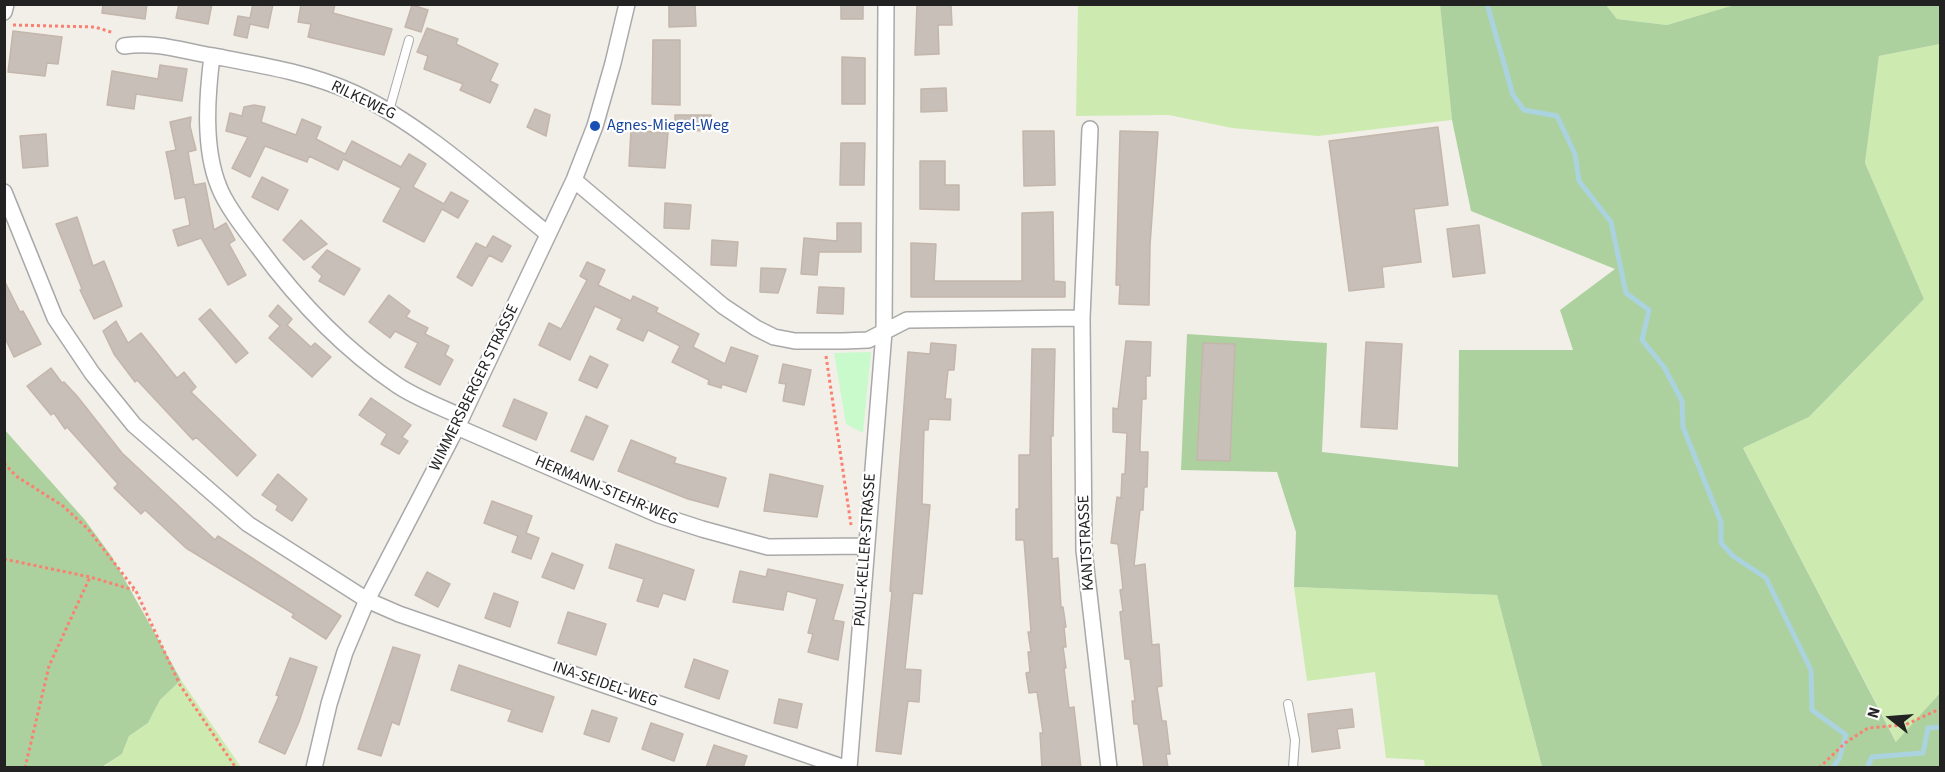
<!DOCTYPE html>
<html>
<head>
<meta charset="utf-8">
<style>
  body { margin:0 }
  #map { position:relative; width:1945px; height:772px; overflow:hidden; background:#f2efe9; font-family:"Source Sans 3",sans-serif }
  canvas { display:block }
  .frame { position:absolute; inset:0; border:6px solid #222; pointer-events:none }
  .north { position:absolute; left:1861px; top:688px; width:60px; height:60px; -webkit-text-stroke:4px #fff; paint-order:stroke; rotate:287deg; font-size:16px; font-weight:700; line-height:24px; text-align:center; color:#222 }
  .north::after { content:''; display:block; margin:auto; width:21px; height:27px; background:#222; clip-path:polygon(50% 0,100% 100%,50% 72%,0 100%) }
</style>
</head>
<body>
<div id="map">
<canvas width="1945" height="772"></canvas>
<div class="frame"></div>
<div class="north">N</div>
</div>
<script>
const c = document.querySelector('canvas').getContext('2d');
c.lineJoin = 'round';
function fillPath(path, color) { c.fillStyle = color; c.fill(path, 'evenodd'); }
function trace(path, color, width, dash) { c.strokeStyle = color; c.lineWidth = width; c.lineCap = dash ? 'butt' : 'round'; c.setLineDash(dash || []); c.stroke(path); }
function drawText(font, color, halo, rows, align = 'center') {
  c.font = font + ' "Source Sans 3",sans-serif'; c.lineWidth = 4.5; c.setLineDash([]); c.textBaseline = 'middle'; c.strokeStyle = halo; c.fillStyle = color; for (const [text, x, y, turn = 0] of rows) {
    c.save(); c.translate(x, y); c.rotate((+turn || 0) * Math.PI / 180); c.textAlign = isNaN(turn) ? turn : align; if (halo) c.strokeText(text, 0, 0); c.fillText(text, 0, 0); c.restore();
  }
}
const grass = new Path2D(`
  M1078,5H1440L1452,120L1318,136L1232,128L1169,115L1076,116Z
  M1606,5H1734L1667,25L1617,19Z
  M1940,44V693L1897,743L1743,448L1809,417L1924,299L1865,163L1879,56Z
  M1294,587L1497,595L1542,767H1425L1424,760L1386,758L1375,672L1307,681Z
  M181,680L241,767L102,768L122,754L129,736L148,723L160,700Z`);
const forest = new Path2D(`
  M1440,5H1606L1617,19L1667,25L1734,5H1940V44L1879,56L1865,163L1924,299L1809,417L1743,448L1896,742L1940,693V767H1542L1497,595L1294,587L1296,532L1277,472L1181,470L1187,334L1327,343L1322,452L1458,467L1459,350H1573L1560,310L1615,269L1471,211L1452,120Z
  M4,429L85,520L112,557L181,680L160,700L148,723L129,736L122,754L102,767H5Z`);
const park = new Path2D(`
  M871,352L863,433L846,424L834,353Z`);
const stream = new Path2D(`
  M1487,4L1513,95L1524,110L1557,116L1575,154L1579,181L1611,222L1626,293L1649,310L1642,340L1664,367L1682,401L1683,427L1721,522V543L1733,556L1766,578L1811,670L1812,710L1846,735L1839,759L1832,768
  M1867,768L1872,757L1923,753L1928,728L1940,727`);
const building = new Path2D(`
  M103,4H147L145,19L102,13Z
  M179,4H212L208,24L176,18Z
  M253,4H273L268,28L250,24L247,38L234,35L238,16L250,18Z
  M301,4H335L333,13L392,29L384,55L308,37L311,24L298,22Z
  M669,4H695L696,26L669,27Z
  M841,4H863V19H841Z
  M917,4H951L952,25H938L939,54L915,55Z
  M412,5L428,10L421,32L405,27Z
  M427,28L458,39L456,44L498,64L490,81L498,85L490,103L460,90L463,84L424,69L428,56L417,52Z
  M13,31L62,37L58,64L47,63L45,76L8,72Z
  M653,40H680V105L652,104Z
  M842,57L865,58V104H842Z
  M160,65L187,69L182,101L136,94L134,109L107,105L112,71L158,79Z
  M946,88L947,111L921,112V89Z
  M254,105L265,107L261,122L296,135L302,119L321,127L316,139L345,154L352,141L401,167L409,154L426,164L413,187L444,204L451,192L468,201L458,218L442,209L424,242L383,221L401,188L343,159L338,170L309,156L307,162L265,146L250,177L232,168L248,137L226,131L230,113L242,116L244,107Z
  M535,109L550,115L546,136L527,127Z
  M675,115H711V131L675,130Z
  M191,117L190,126L196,150L188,152L194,185L205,183L214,230L226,223L235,240L229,244L246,275L228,285L201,238L178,246L173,230L190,225L185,197L175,199L170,171L166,152L176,150L170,122Z
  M1438,127L1448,205L1414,209L1421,262L1382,267L1384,287L1349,291L1329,141Z
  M631,130L668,133L665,168L629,166Z
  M1023,131H1054L1055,185L1024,186Z
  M1120,131L1158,132L1150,245L1149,305L1119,304L1120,285H1116Z
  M46,134L48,166L23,168L20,136Z
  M841,143H865L864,185H840Z
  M920,161H945V185H959V210L920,209Z
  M262,177L288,190L278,210L252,197Z
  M665,203L691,205L689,229L664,228Z
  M1053,212L1054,281L1065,282V297H911V243L936,244L934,281H1022V213Z
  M77,217L93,266L104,261L122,306L94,319L80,290L82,289L56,224Z
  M301,220L327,244L304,260L283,240Z
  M837,223H861V252H819L817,275L801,274L804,238L837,241Z
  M1479,225L1485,273L1453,277L1447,229Z
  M493,236L511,246L502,262L489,255L472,286L457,277L476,243L486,248Z
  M712,240L738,242L736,266L711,265Z
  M327,250L360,269L344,295L319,281L322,276L312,267Z
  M587,262L605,270L598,285L631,301L633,296L658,308L656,312L699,334L693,347L725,364L731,347L758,356L746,392L722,384L721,388L708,384L709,380L672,362L680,346L648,330L643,341L617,329L622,319L595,306L570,360L539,345L549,323L561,329L566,320L587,280L580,276Z
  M761,268L786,269L778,293L760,292Z
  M4,280L20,312L23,311L41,344L14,357L4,336Z
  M819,287L844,288L843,314L817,313Z
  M389,295L410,311L406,317L428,328L425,334L449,346L445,355L453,360L440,385L405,367L418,343L395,331L390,338L369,322Z
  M278,305L292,319L287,325L311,347L315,343L331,357L312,377L269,338L280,326L269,316Z
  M210,309L248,353L236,363L199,319Z
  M116,321L128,343L141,333L177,378L184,372L196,387L191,392L256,455L237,476L196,437L193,440L137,380L135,382L114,354L103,331Z
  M1126,341L1151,342L1150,376H1146V399H1142L1140,445V452H1148L1147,487H1144L1143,510H1140L1134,566L1145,564L1152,645L1159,644L1162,686L1157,687L1162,721H1166L1170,754H1166L1168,768H1144L1138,724H1134L1132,701H1135L1130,659H1125L1120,612L1123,611L1120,590L1123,589L1118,544L1111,543L1117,497L1121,498L1122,474H1125L1127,433L1113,432V408L1118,409Z
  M1366,342L1402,344L1397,429L1361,427Z
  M931,343L956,345L954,370H948L945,399H951L950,420L929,419L928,430H924L922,504L930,505L927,539L922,594L913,593L905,669L921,670L919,702L908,701L901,754L876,751L892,592L890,591L908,352L930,354Z
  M1203,343L1235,344L1230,461L1197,460Z
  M1032,349H1055L1053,436H1051L1052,559L1058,558L1061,607H1063L1066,627H1064L1066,647H1063L1066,668H1064L1069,708L1074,707L1081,768H1042L1040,733H1043L1037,692L1029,693L1026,673L1030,672L1028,652H1031L1028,632H1031L1024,540H1016V509H1019V455H1030Z
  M590,356L608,365L597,388L579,380Z
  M783,364L811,370L804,405L783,401L786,384L779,383Z
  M51,368L62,383L64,382L77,396L122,453L215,540L218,536L341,616L326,639L292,617L294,614L186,548L145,510L141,514L114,488L118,484L67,427L65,429L54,413L51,415L27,386Z
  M371,398L411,425L402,437L408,441L399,454L381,444L387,434L359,415Z
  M514,399L547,413L536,440L503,426Z
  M586,416L608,426L593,460L571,451Z
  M631,440L676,458L674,463L726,478L718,507L688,499L618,471Z
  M278,474L307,499L292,521L276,510L278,506L262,495Z
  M770,474L823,486L817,517L764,511Z
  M492,501L532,516L526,533L539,538L531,559L512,552L518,536L484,523Z
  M616,544L694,570L685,600L663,593L658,607L637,601L644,579L609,568Z
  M552,553L583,565L574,589L542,577Z
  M768,569L843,585L833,620L844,622L838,660L808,652L813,634L808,633L817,599L787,591L783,610L733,602L740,571L766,577Z
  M427,572L450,584L438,607L415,595Z
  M494,593L518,602L510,627L485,618Z
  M568,612L606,624L596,655L558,643Z
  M393,647L420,655L399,725L392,722L381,756L358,749Z
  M290,658L317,667L299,722L285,754L259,742L279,696L276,695Z
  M694,659L728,671L719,699L685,687Z
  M459,665L554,697L542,732L508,721L512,710L451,690Z
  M779,699L802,704L797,728L774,723Z
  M1352,709L1354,727L1337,729L1340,748L1312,752L1308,714Z
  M592,710L617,718L609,742L584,734Z
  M651,723L683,734L674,761L642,749Z
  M714,745L747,756L743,768H706Z`);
const path = new Path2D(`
  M13,25L95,27L114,33
  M826,356L851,525
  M4,463L16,476L63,506L88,529L136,591L180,685L236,768
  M4,559L90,577L134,590
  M25,768L49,666L90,577
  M1819,768L1845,743L1868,728L1905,725L1940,709`);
const lane = new Path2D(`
  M389,111L409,40
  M1288,704L1295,740L1293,768`);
const street = new Path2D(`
  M4,12L6,4
  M124,46C155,41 183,51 213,56C261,65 310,73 354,93C420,123 491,188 548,234
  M212,56C207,96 203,148 219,187C226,206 246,231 259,248C298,301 342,348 397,385C416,398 441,407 462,417
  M1090,129L1082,318L1084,550L1109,768
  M574,180L723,306L756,328L774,337L795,341H843L868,340L907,320L1082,318
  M4,192L55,318L92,373L134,425L248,524L367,600L399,614L845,768
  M457,427L659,515L702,529L768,547L866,546
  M314,768L329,704L345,652L367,600L457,427L574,180L595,126L613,63L627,4
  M849,768L884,332L886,4`);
const markers = [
  [595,126,6,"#1a4fb4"]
];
const streetNames = [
  ["RILKEWEG",363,101,26],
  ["WIMMERSBERGER STRASSE",475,388,-64],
  ["HERMANN-STEHR-WEG",606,491,23],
  ["KANTSTRASSE",1087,543,-93],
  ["PAUL-KELLER-STRASSE",866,550,-86],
  ["INA-SEIDEL-WEG",605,685,19]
];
const transitNames = [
  ["Agnes-Miegel-Weg",607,126]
];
fillPath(grass, '#cdebb0');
fillPath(forest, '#add19e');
fillPath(park, '#c8facc');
trace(stream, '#aad3df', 5);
fillPath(building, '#c7bfb8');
trace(building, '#c4b6ab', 1.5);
trace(lane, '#a9a9a9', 10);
trace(street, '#a9a9a9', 18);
trace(path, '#fa8072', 3, [3, 3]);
trace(lane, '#fff', 8);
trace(street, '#fff', 15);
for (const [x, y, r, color] of markers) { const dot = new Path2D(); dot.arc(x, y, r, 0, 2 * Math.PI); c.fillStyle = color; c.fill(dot); trace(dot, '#fff', 2); }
drawText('16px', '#222', '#fff', streetNames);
drawText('16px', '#164399', '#fff', transitNames, 'left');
</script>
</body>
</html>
